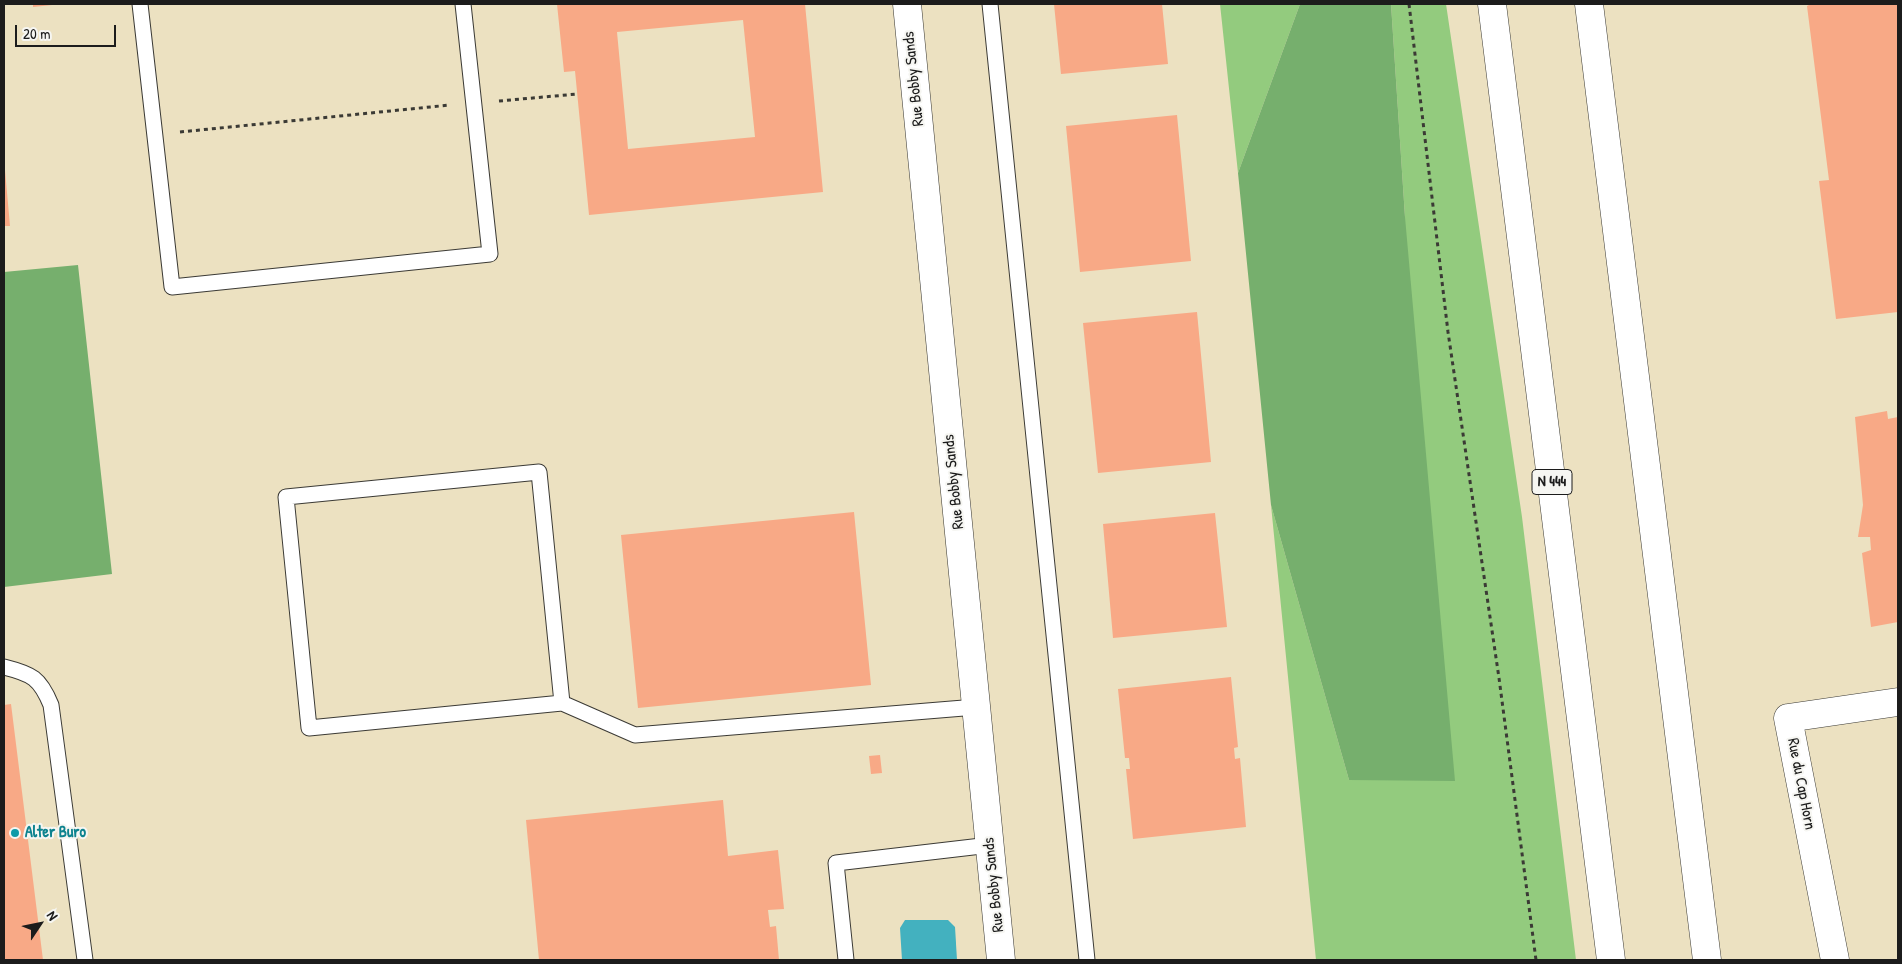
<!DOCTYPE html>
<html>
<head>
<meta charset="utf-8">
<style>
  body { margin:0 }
  #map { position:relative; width:1902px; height:964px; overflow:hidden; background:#ece1c1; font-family:"Patrick Hand",sans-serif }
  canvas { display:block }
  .frame { position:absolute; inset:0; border:5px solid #1c1c1c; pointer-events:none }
  .north { position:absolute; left:15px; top:899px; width:50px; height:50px; -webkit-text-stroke:4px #f6f6f2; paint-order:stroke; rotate:56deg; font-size:14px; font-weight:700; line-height:20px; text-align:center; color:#1c1c1c }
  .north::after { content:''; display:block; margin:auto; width:18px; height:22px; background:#1c1c1c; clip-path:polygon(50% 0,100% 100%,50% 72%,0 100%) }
  .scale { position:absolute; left:15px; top:25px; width:101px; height:22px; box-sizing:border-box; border:2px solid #1c1c1c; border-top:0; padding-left:6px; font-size:15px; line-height:18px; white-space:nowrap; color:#1c1c1c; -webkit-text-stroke:4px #f6f6f2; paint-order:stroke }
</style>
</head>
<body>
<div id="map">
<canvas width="1902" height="964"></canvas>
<div class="frame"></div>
<div class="north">N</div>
<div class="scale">20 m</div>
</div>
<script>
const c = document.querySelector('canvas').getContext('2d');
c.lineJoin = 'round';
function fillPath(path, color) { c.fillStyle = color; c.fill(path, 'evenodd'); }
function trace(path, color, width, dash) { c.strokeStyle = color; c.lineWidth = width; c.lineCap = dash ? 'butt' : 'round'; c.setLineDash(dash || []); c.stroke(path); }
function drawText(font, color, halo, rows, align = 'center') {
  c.font = font + ' "Patrick Hand",sans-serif'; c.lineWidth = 4; c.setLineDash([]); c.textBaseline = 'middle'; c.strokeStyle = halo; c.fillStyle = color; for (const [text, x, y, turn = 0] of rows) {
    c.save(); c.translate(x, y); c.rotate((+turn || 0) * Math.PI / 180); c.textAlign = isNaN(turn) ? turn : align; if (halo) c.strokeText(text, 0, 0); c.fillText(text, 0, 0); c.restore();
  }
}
const green = new Path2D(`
  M1220,4H1300L1238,173Z
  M1391,4H1446L1522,517L1576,960H1316L1271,505L1349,780L1405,217Z`);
const forest = new Path2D(`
  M1300,4H1391L1405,217L1455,781L1349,780L1271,505L1238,173Z
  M78,265L112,574L4,587V272Z`);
const water = new Path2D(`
  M905,920H948L955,927L957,960H902L900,928Z`);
const building = new Path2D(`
  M33,4H52V5L33,7Z
  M557,4H805L823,192L589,215L575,71L564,72ZM743,20L755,137L628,149L617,32Z
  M1054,4H1162L1168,64L1061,74Z
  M1811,4H1898V312L1836,319L1819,181L1829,180L1807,6Z
  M1177,115L1191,261L1080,272L1066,126Z
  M4,170H5L10,226H4Z
  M1197,312L1211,462L1098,473L1083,323Z
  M1887,411L1888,419L1898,417V622L1871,627L1862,553L1871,550L1870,537H1858L1863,505L1855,417Z
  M854,512L871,685L638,708L621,535Z
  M1215,513L1227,627L1113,638L1103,524Z
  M1231,677L1238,747L1234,748L1235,759L1240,758L1246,827L1133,839L1126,769H1130L1129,758H1125L1118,689Z
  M11,704L43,960H4V705Z
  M880,755L882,773L871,774L869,756Z
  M723,800L728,856L778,850L784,909L768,910L770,927L776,926L779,960H539L526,820Z`);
const path = new Path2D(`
  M1409,4L1448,332L1499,678L1536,960
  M499,101L577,94
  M180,132L450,105`);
const service = new Path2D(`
  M140,4L172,287L490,254L463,4
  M990,4L1087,960
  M4,667C32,674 40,678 51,705L85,960
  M562,703L539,472L286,497L309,728L562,703L635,735L976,707
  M846,960L836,863L990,845`);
const minor = new Path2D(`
  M907,4L1001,960
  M1835,960L1788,718L1898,702`);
const trunk = new Path2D(`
  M1492,4L1611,960
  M1589,4L1707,960`);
const markers = [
  [15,833,5,"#0f9aa8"]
];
const shields = [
  [1552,482,40]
];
const shieldNames = [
  ["N 444",1552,482]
];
const streetNames = [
  ["Rue Bobby Sands",914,79,-96],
  ["Rue Bobby Sands",954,482,-96],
  ["Rue du Cap Horn",1801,784,79],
  ["Rue Bobby Sands",994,885,-96]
];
const cultureNames = [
  ["Alter Buro",25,833]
];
fillPath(green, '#93cb7e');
fillPath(forest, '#76af6d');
fillPath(water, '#43b1bf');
fillPath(building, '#f8a986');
trace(service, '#3b3a35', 17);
trace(minor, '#3b3a35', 29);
trace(trunk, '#3b3a35', 29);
trace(path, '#3b3a35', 3, [4, 4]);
trace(service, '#fff', 15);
trace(minor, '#fff', 28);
trace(trunk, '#fff', 28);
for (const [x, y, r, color] of markers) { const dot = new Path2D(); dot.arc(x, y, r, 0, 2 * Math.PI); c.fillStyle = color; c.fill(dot); trace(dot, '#f6f6f2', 2); }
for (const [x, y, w] of shields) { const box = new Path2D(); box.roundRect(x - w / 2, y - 12.5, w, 25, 4); c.fillStyle = '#f6f6f2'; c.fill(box); trace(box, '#1c1c1c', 1); }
drawText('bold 15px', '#1c1c1c', null, shieldNames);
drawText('16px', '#1c1c1c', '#f6f6f2', streetNames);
drawText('bold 16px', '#0d838f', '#f6f6f2', cultureNames, 'left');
</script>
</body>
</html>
